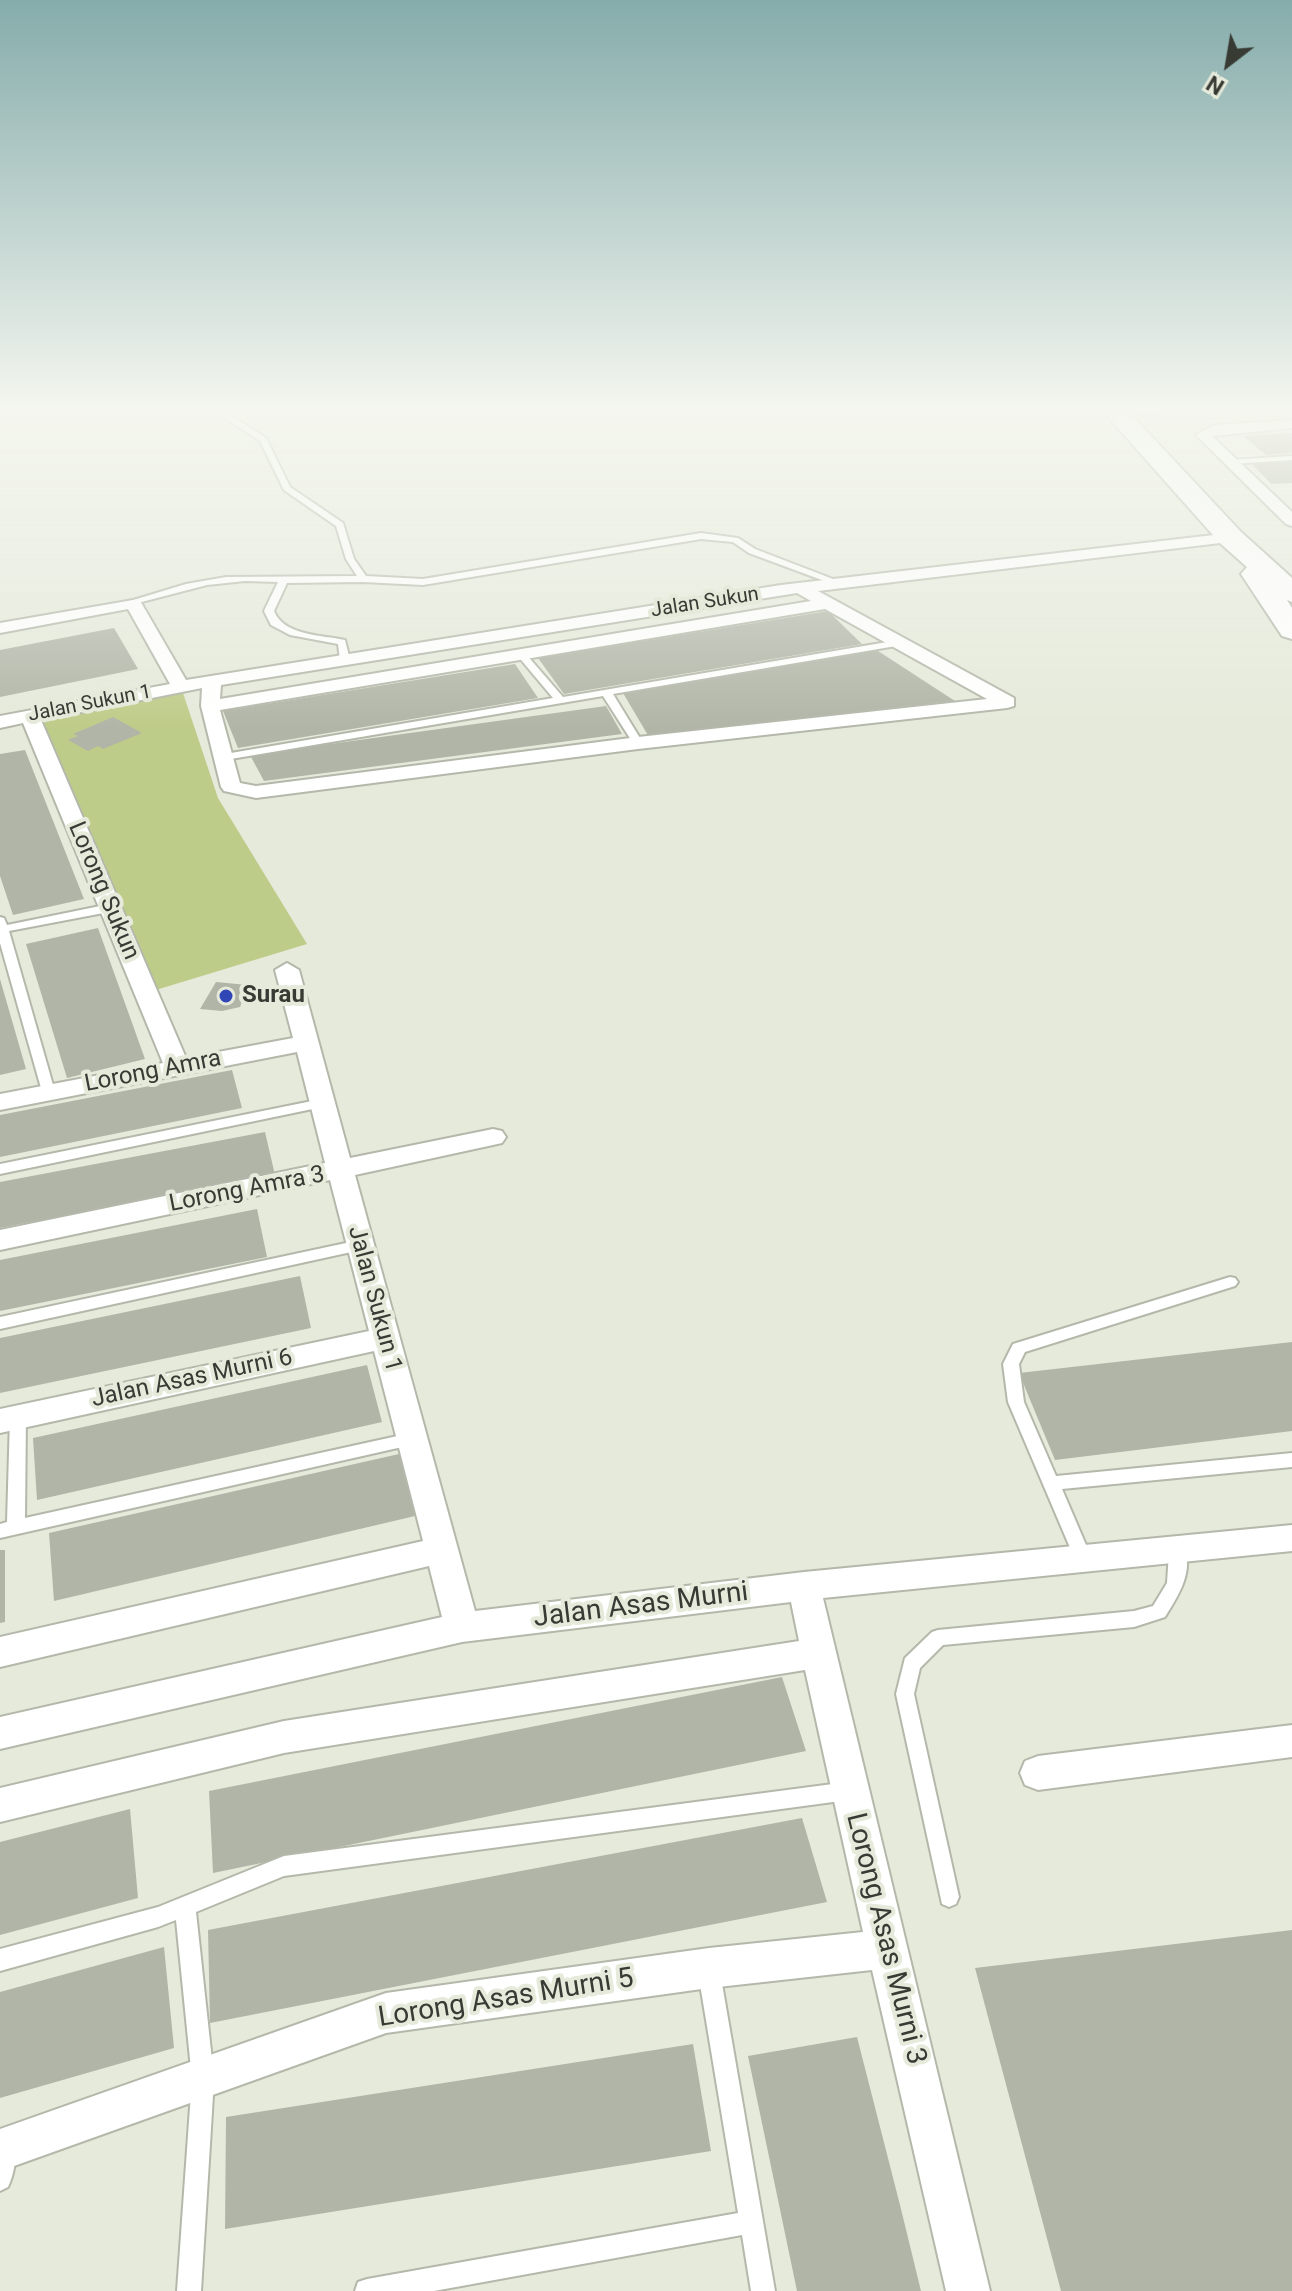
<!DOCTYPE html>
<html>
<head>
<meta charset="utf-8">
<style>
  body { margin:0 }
  #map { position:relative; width:1292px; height:2291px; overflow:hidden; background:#e6eadb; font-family:Roboto,sans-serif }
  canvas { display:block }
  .north { position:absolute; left:1188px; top:24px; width:80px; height:80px; -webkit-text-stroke:6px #e6eadb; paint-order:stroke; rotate:211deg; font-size:22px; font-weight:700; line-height:32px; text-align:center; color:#383a34 }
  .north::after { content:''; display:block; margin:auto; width:28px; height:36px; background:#383a34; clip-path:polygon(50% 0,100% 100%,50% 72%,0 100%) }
</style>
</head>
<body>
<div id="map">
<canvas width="1292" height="2291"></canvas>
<div class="north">N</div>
</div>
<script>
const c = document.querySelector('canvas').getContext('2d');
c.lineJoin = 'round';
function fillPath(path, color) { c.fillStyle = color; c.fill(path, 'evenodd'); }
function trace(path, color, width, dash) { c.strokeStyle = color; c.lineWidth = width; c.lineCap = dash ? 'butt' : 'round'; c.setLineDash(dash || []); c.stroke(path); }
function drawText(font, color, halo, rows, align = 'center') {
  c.font = font + ' Roboto,sans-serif'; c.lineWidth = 8; c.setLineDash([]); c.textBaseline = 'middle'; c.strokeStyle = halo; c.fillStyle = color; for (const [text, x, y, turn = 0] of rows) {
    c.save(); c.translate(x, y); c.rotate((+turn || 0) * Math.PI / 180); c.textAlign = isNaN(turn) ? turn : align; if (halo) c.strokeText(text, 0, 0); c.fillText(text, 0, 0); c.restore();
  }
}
const green = new Path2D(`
  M181,687L218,798L307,944L146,993L30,716Z`);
const building = new Path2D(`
  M1292,433V453L1266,455L1243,436Z
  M1292,460V483L1271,484L1250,462Z
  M828,611L862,644L564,694L538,658Z
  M114,628L138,669L0,697V650Z
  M875,649L955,701L649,737L623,693Z
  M515,664L538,698L238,748L223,711Z
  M606,706L622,734L264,781L250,755Z
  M113,717L142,733L103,749L98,746L88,751L68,740L78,736L73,734Z
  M25,750L84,899L13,915L0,876V754Z
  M98,928L145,1059L67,1078L26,944Z
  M0,979L26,1069L0,1075Z
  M216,982L248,985L240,1007L222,1011L200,1009Z
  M232,1070L242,1108L0,1157V1115Z
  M265,1132L275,1175L0,1228V1182Z
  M257,1209L267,1257L0,1311V1260Z
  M300,1276L311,1328L0,1393V1338Z
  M1292,1342V1431L1055,1460L1019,1373Z
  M367,1365L382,1422L37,1500L33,1438Z
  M399,1454L415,1516L54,1601L49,1533Z
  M0,1550H5V1622L0,1623Z
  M782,1677L806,1751L213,1873L209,1791Z
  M130,1809L138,1898L0,1935V1842Z
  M802,1818L827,1902L210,2023L208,1930Z
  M1292,1930V2291H1061L975,1968Z
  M164,1947L174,2048L0,2098V1992Z
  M857,2037L900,2205L921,2291H797L748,2056Z
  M693,2044L711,2151L225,2229L226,2117Z`);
const lane = new Path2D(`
  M210,408H219L266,438L290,487L343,523L354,559L366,576L423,579L701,533L738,538L755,549L846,584L838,586L749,553L733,542L701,539L423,585L363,582L287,583L274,611C284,636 322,635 345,640L350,660L345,663L340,660L338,644L290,635L271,625L264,611L278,582L245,581L207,585L130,605V601L186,584L226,577L357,576L346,559L336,526L284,490L260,441Z
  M1292,456V460L1231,464L1227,462L1231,460Z
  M899,640L902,641V645L613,694L643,743L638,746L633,743L603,696L225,760L220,757L225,754L553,698L517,655L522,652L525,653L563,697Z
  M110,904L114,905V911L9,931L55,1092L48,1096L43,1095L0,943V917L4,918L7,925Z
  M322,1099L327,1100L329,1103L327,1106L0,1174V1164Z
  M360,1240L365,1241L367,1245L365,1249L0,1329V1317Z
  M1230,1277L1235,1278L1238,1282L1235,1286L1025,1352L1019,1364L1024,1402L1056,1476L1292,1453V1467L1062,1489L1092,1559L1089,1564L1083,1566L1077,1564L1008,1402L1003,1364L1013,1344Z
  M18,1411L24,1413L26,1417L25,1518L411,1433L417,1434L419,1439L417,1444L411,1445L0,1538V1524L7,1522L10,1417L12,1413Z
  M1178,1545L1184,1547C1194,1572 1178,1596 1165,1617L1134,1627L943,1645L920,1668L914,1694L959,1897L956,1904L949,1907L942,1904L896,1694L905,1658L932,1632L938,1630L1134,1611L1153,1606L1167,1583L1169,1552L1172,1547Z
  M848,1782L855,1785L858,1791L855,1797L848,1800L284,1876L196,1912L214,2079L201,2291H177L192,2079L176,1920L158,1927L0,1971V1949L158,1907L284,1856Z
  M709,1961L717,1964L720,1972L775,2291H751L742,2235L434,2291H355L358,2282L367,2279L738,2213L698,1972L701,1964Z
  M4,2140L12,2143C18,2156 14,2174 8,2187L0,2191V2141Z`);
const street = new Path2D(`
  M1110,408H1178L1171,412L1115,415L1108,411Z
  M1292,420V428L1212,436L1292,512V526L1286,524L1196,435L1214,425Z
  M1231,533L1239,538L1237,541L818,591L1014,698V706L1007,708L638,749L256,798L224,791L221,787L201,706L202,688L41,720L186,1058L293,1038L275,970L287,963L299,970L350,1158L493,1129L502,1131L506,1137L502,1143L493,1145L355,1175L475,1611L804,1572L1292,1525V1551L823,1598L990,2291H946L872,1970L709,1988L386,2033L0,2171V2129L386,1993L709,1948L863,1932L805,1670L284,1753L0,1822V1788L284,1721L799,1641L791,1602L462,1642L0,1749V1717L442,1617L429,1566L0,1667V1637L423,1541L374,1351L0,1433V1409L369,1331L330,1180L0,1250V1230L325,1163L297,1052L0,1110V1094L163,1063L23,723L0,728V716L170,684L128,609L0,633V623L139,599L186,680L781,585ZM797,593L811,601L220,699L221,685ZM825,609L987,699L638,737L256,786L240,783L220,710Z
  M1292,1725V1757L1038,1790L1025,1785L1020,1773L1025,1761L1038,1756Z`);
const highway = new Path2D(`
  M1100,408H1125L1241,532L1292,578V602L1287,600L1292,608V639L1282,636L1241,574L1247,567L1221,544Z`);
const markers = [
  [226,996,8,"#3046b7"]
];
const farStreetnames = [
  ["Jalan Sukun",705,603,-9],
  ["Jalan Sukun 1",90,704,-11]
];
const streetNames = [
  ["Lorong Sukun",103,891,67],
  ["Lorong Amra",153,1072,-11],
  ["Lorong Amra 3",247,1190,-11],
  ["Jalan Sukun 1",374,1299,75],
  ["Jalan Asas Murni 6",192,1379,-12]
];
const poiNames = [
  ["Surau",242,996]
];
const nearStreetnames = [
  ["Jalan Asas Murni",641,1606,-7],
  ["Lorong Asas Murni 3",885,1939,76],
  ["Lorong Asas Murni 5",506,1999,-9]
];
fillPath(green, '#becc89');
fillPath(building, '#b1b5a7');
trace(lane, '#b4b8aa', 4);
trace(street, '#b4b8aa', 4);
trace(highway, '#b4b8aa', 4);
fillPath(lane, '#fff');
fillPath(street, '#fff');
fillPath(highway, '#fff');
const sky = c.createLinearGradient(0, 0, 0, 729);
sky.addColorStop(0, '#85acab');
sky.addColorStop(0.56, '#f4f6ef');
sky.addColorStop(1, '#f4f6ef00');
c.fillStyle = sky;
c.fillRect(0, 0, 1292, 729);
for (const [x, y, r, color] of markers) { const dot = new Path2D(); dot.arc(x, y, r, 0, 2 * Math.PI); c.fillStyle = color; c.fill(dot); trace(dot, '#e6eadb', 3); }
drawText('20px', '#383a34', '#e6eadb', farStreetnames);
drawText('24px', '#383a34', '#e6eadb', streetNames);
drawText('bold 24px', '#383a34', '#e6eadb', poiNames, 'left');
drawText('28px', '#383a34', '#e6eadb', nearStreetnames);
</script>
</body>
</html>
